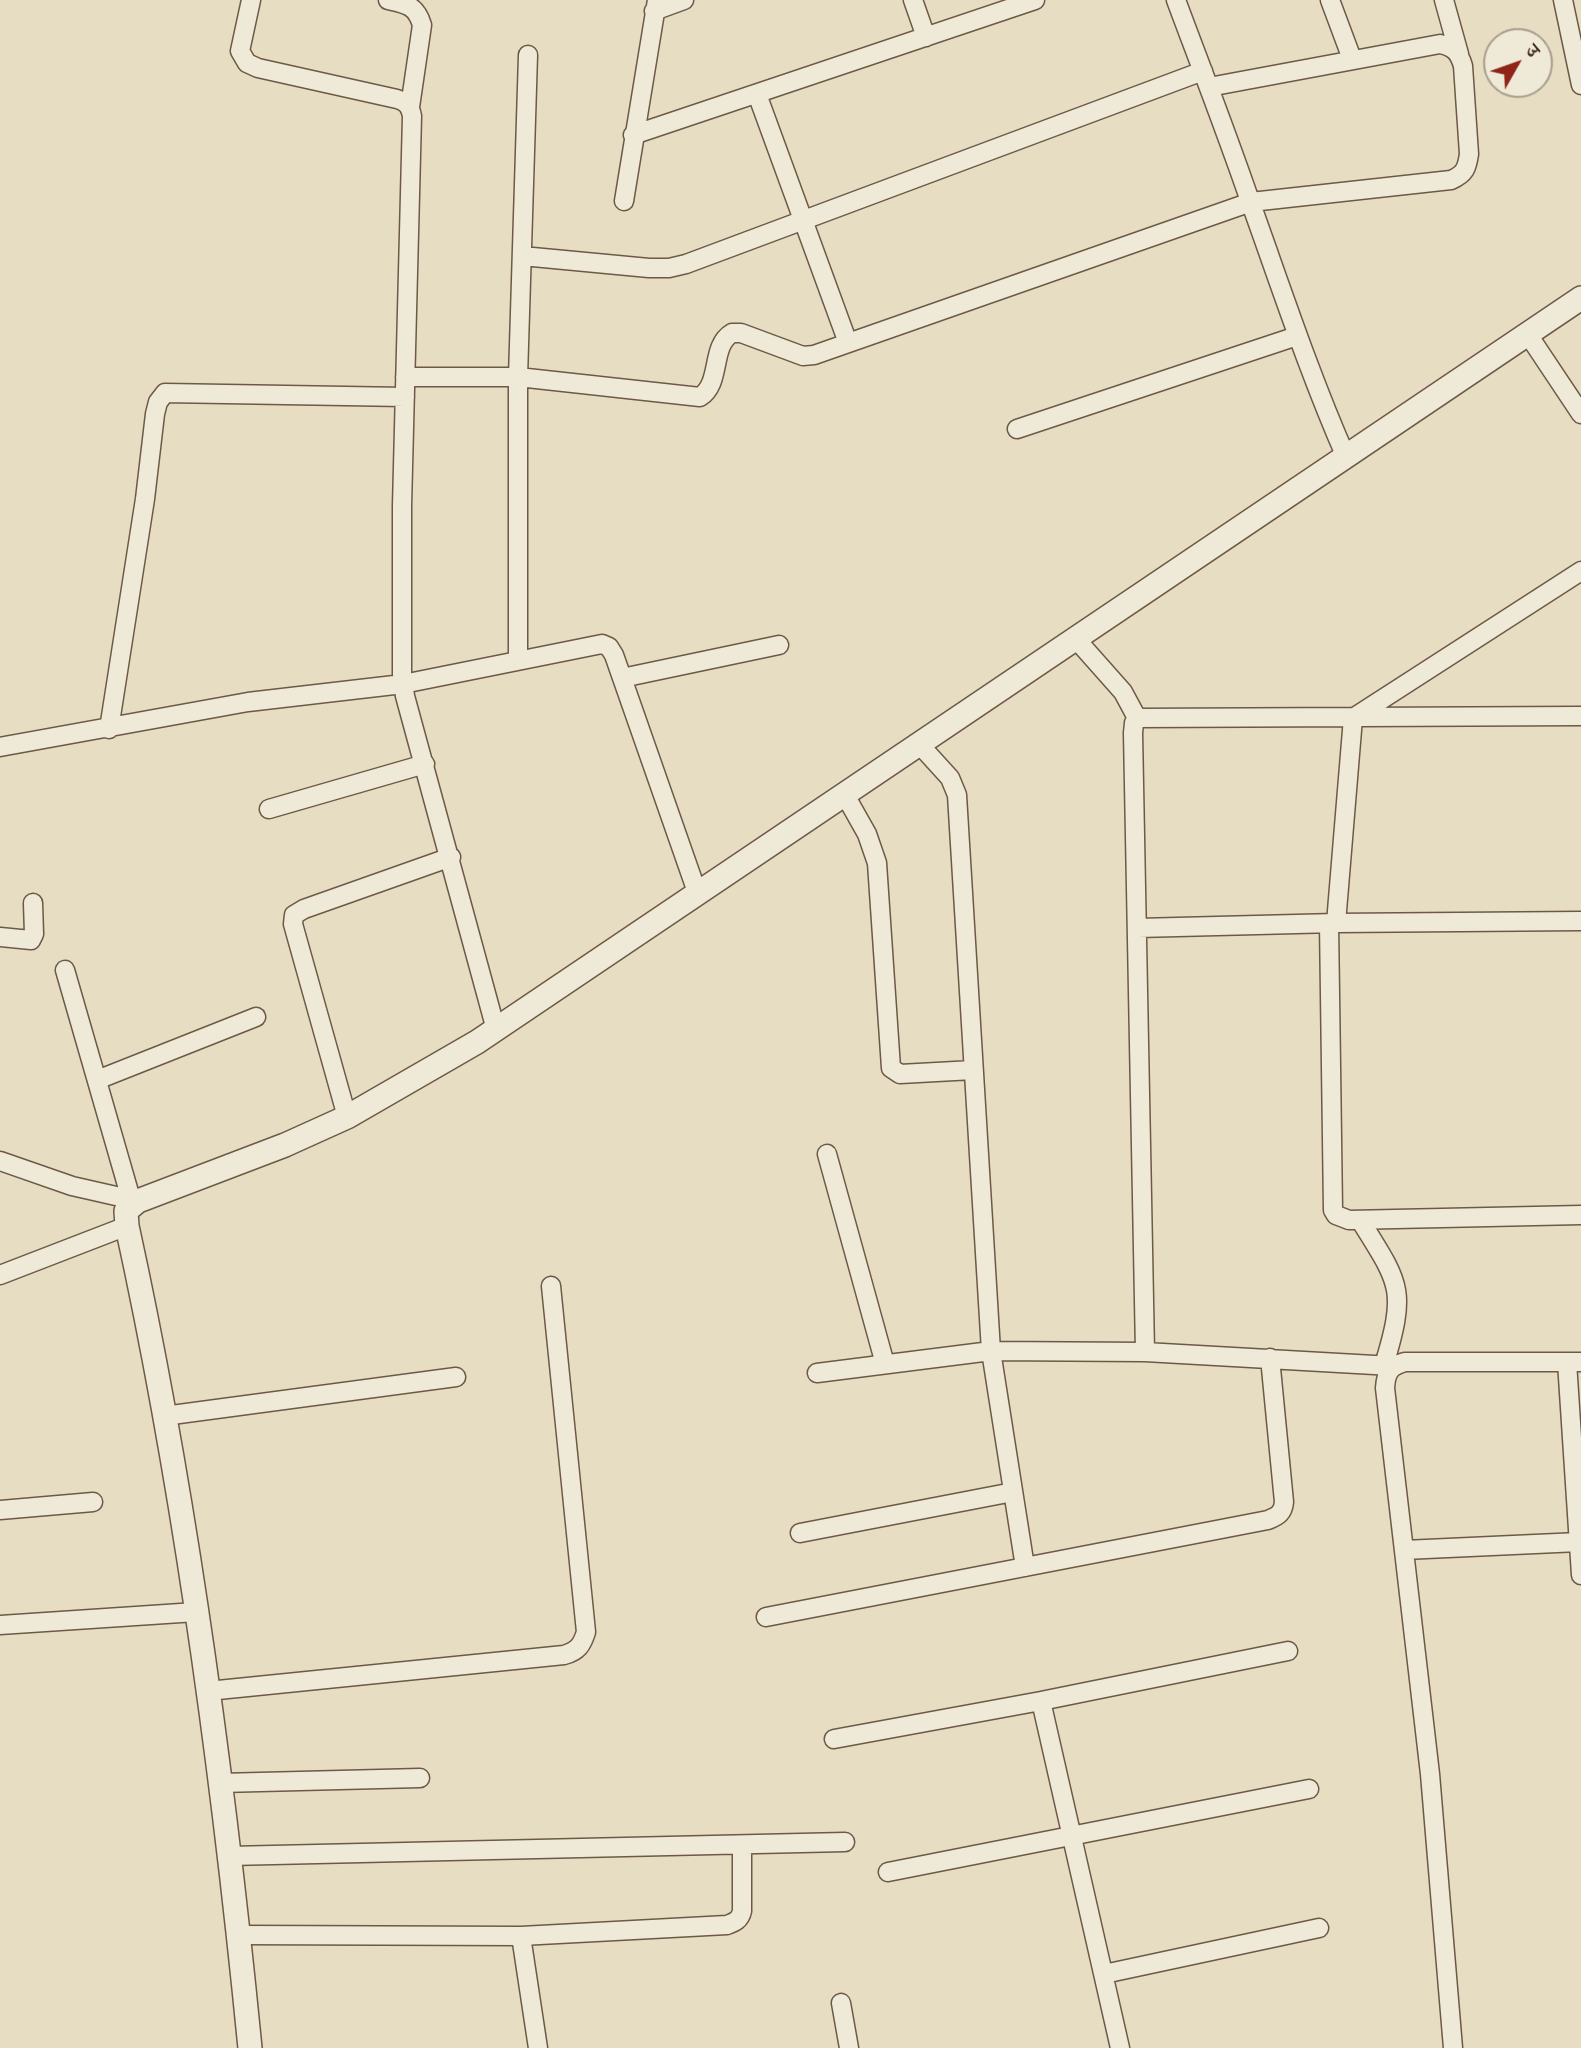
<!DOCTYPE html>
<html>
<head>
<meta charset="utf-8">
<style>
  body { margin:0 }
  #map { position:relative; width:1581px; height:2048px; overflow:hidden; background:#e7ddc2; font-family:"EB Garamond","Noto Serif Devanagari",serif }
  canvas { display:block }
  .north { position:absolute; left:1483px; top:28px; width:70px; height:70px; box-sizing:border-box; background:#efe9d7; border:2px solid #ab9e8c; border-radius:50%; rotate:50deg; font-size:19px; font-weight:700; line-height:28px; text-align:center; color:#442d1c }
  .north::after { content:''; display:block; margin:auto; width:24px; height:32px; background:#8f2418; clip-path:polygon(50% 0,100% 100%,50% 72%,0 100%) }
</style>
</head>
<body>
<div id="map">
<canvas width="1581" height="2048"></canvas>
<div class="north">उ</div>
</div>
<script>
const c = document.querySelector('canvas').getContext('2d');
c.lineJoin = 'round';
function trace(path, color, width, dash) { c.strokeStyle = color; c.lineWidth = width; c.lineCap = dash ? 'butt' : 'round'; c.setLineDash(dash || []); c.stroke(path); }
const minor = new Path2D(`
  M251,0L240,51L247,63L258,68L397,99C407,102 410,106 412,116L402,506V674L405,696L496,1030
  M388,0C406,4 416,5 422,25L410,107
  M913,0L926,37
  M1176,0C1201,67 1227,134 1250,201C1281,287 1309,373 1346,457
  M1330,0L1352,59
  M1444,0L1459,54
  M1563,0L1581,85
  M654,11L684,0
  M757,94L848,343
  M633,135L1035,0
  M624,201L657,0
  M522,256L649,268H669L686,264L1203,71
  M1527,333L1581,414
  M405,377H518L700,397C722,383 710,346 732,333H741L803,356L814,355L1251,202L1451,180C1465,174 1467,168 1469,154L1463,66C1459,52 1454,47 1440,44L1209,87
  M1017,429L1297,336
  M1076,639L1123,692L1137,718
  M518,660V377L528,55
  M622,678L779,645
  M109,729L145,499L155,414L158,402L165,393L405,397
  M920,745L950,778L957,795L991,1351L1025,1567
  M0,747L248,702L403,684L602,644L609,647L614,655L698,895
  M845,795L867,834L877,863L891,1068L900,1074L973,1070
  M269,809L425,764
  M1329,923L1333,1210L1336,1215L1349,1220L1581,1215
  M1336,923L1353,718L1581,571
  M1138,928L1336,923L1581,921
  M0,937L31,940L34,934L33,903
  M65,970L131,1199
  M97,1080L256,1017
  M347,1117L293,924L294,915L304,909L451,857
  M827,1154L885,1364
  M0,1161L72,1186L138,1201
  M1360,1220C1400,1284 1407,1289 1384,1365
  M0,1275L127,1226
  M1145,1352L1133,733L1134,723L1137,718L1581,716
  M1567,1362L1581,1575
  M817,1373L991,1351L1145,1352L1392,1366
  M164,1416L456,1377
  M0,1510L93,1502
  M800,1533L1013,1492
  M1404,1550L1579,1542
  M766,1617L1268,1520C1278,1516 1283,1513 1284,1502L1270,1358
  M0,1625L196,1612
  M208,1691L564,1655C578,1651 582,1645 586,1632L551,1286
  M1041,1701L1288,1651
  M834,1739L1041,1701L1120,2048
  M220,1783L420,1778
  M229,1856L845,1842
  M888,1872L1309,1789
  M239,1935L521,1936L727,1925C735,1922 740,1920 742,1911V1845
  M521,1936L538,2048
  M1104,1974L1319,1928
  M841,2003L849,2048
  M1453,2048L1430,1774L1385,1388C1386,1372 1390,1366 1405,1362H1581`);
const tertiary = new Path2D(`
  M250,2048C223,1773 186,1496 127,1226L126,1211L138,1201L285,1145L347,1117L477,1042L1581,298`);
trace(minor, '#6d5946', 21);
trace(tertiary, '#6d5946', 26);
trace(minor, '#efe9d7', 18);
trace(tertiary, '#efe9d7', 23);
</script>
</body>
</html>
